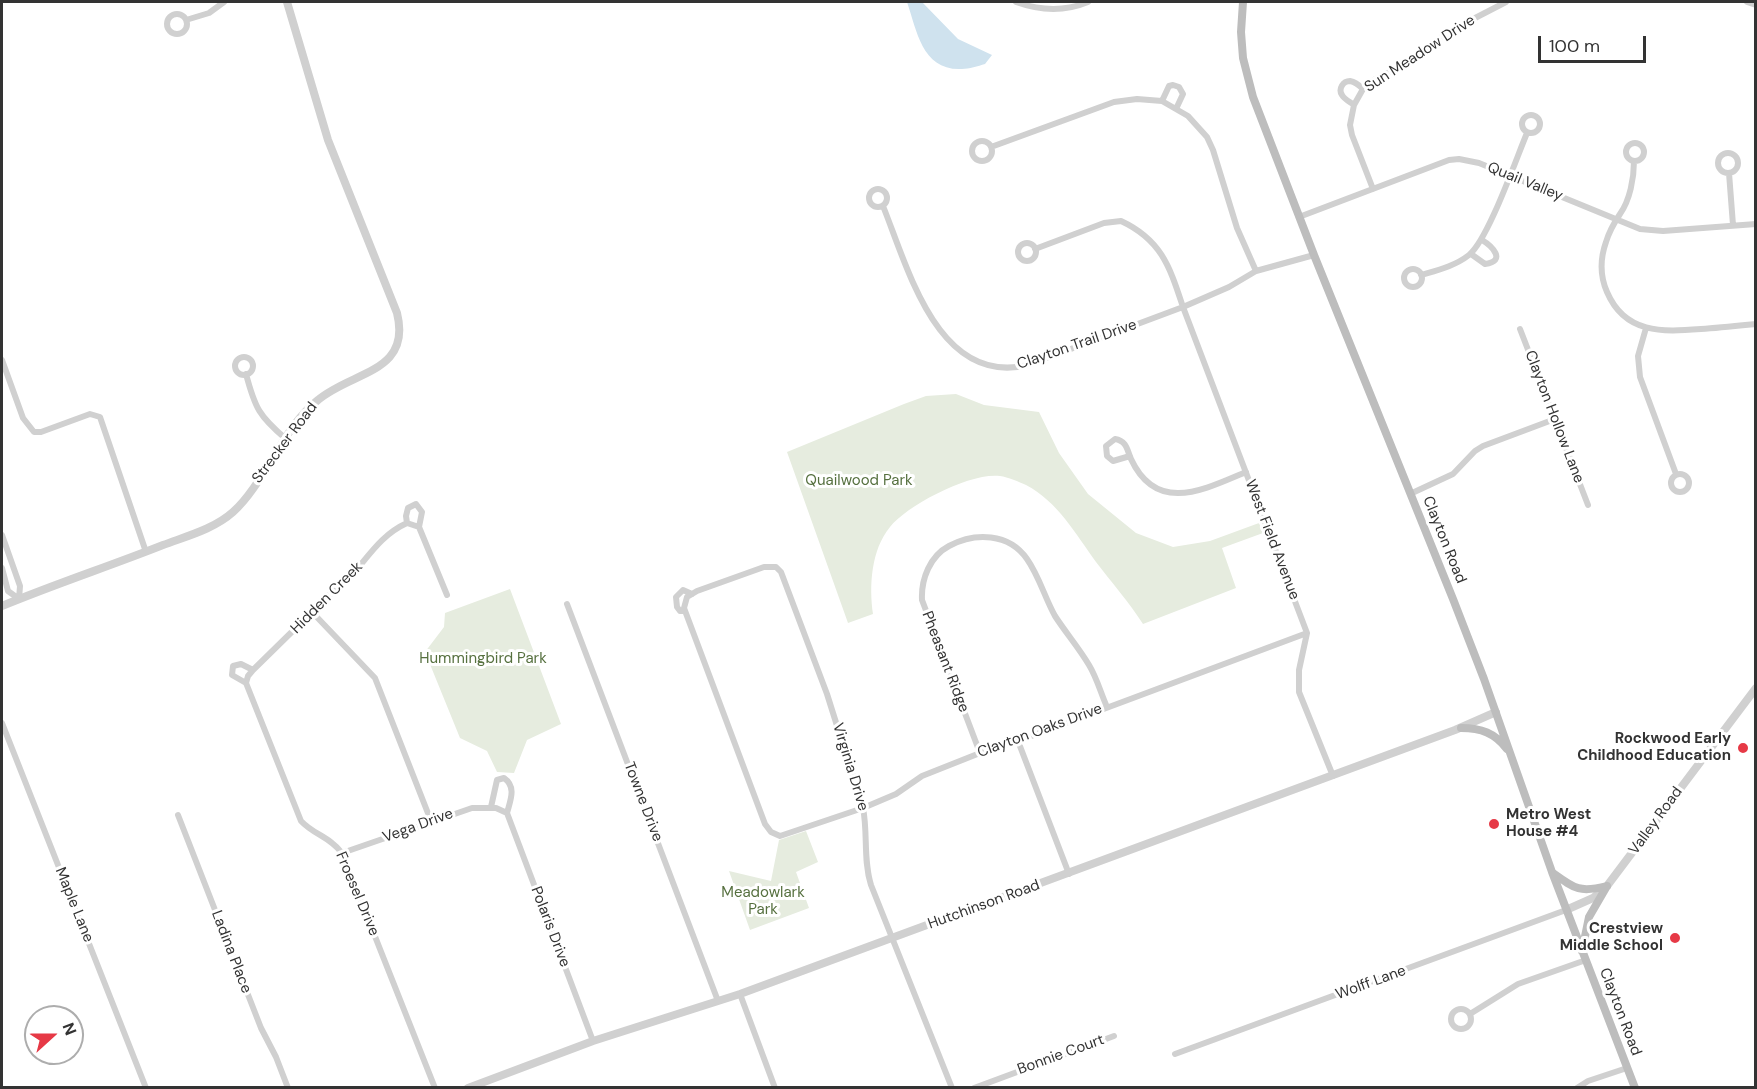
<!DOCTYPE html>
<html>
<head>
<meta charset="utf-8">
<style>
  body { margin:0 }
  #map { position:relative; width:1757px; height:1089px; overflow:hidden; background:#fff; font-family:"DM Sans",sans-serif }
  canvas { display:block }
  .frame { position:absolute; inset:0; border:3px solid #333; pointer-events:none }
  .north { position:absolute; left:24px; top:1005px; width:60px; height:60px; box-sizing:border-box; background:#fff; border:2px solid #adadad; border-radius:50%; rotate:69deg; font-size:16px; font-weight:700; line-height:24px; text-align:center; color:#333 }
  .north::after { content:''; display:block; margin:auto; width:21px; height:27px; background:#e63946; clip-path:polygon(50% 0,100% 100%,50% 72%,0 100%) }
  .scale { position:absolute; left:1538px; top:36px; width:108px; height:27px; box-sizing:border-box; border:3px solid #333; border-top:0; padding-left:8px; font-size:18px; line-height:21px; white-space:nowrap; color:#333; -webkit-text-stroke:4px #fff; paint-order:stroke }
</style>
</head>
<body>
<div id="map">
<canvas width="1757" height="1089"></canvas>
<div class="frame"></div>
<div class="north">N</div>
<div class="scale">100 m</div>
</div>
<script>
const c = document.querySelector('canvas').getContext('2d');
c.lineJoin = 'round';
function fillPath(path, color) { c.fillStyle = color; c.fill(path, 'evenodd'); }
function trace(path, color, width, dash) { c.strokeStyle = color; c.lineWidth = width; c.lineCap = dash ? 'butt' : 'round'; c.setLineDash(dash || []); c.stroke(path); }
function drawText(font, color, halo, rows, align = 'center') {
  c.font = font + ' "DM Sans",sans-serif'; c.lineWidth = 6; c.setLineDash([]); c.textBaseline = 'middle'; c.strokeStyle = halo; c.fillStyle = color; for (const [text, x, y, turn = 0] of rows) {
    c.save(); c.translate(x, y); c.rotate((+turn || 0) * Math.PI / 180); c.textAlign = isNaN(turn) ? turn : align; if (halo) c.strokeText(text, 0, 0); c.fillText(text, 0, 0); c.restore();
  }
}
const green = new Path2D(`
  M956,394L984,405L1039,412L1059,453L1088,494L1136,533L1173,547L1210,541L1259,523L1263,533L1222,548L1236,588L1143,624C1129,602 1112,583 1096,562C1075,533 1058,502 1026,485C1019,482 1008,477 1000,476C971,472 907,505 890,527C871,550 869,586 873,614L848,623L787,452L904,404L926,396Z
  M510,589L561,724L527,740L514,773L497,772L487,751L460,738L425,652L444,627L445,613Z
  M806,831L818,862L796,872L809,908L750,930L729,871L771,881L779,840Z`);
const water = new Path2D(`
  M907,2H922L958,39L992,55L985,64C978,66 969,69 962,69C922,71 917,31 907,2Z`);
const minor = new Path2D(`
  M1016,2C1041,11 1064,12 1088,2
  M1747,2L1756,5
  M167 24a10 10 0 1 1 20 0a10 10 0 1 1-20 0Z
  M186,20L209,13L224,2
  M1162,101L1169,86L1173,85L1179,87L1183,94L1176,109
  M1354,105C1350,102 1344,99 1342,95C1338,89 1343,81 1350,81C1356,82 1360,86 1363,89
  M1522 124a9 9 0 1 1 18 0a9 9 0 1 1-18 0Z
  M972 151a10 10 0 1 1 20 0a10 10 0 1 1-20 0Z
  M1626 152a9 9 0 1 1 18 0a9 9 0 1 1-18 0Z
  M991,147L1114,102L1137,99L1162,101L1188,116L1207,137L1213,150L1237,228L1256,271
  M1718 163a10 10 0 1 1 20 0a10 10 0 1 1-20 0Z
  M1634,161C1634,178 1630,200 1620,214C1614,223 1609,232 1606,242C1600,259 1600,276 1607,292C1625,334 1662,332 1701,329C1719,328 1737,326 1756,324
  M1729,173L1733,225
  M869 198a9 9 0 1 1 18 0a9 9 0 1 1-18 0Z
  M1373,189L1352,135L1350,125L1354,105L1363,89L1374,80L1409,62L1446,33L1506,2
  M883,206C908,268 938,387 1028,365L1183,307L1229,287L1256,271L1314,255
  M1299,217L1449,160L1459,159L1479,163L1640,229L1663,231L1756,224
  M1018 252a9 9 0 1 1 18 0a9 9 0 1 1-18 0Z
  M1035,249L1104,223L1121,221C1162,240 1170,268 1183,307L1307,633L1299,670V692L1333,776
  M1471,254L1485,264C1507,261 1492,246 1482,240
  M1404 278a9 9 0 1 1 18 0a9 9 0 1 1-18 0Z
  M1421,275C1438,270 1455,266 1469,255C1488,240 1516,159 1527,133
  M1646,328L1638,356L1640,377L1676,474
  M1520,329L1588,505
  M235 366a9 9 0 1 1 18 0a9 9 0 1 1-18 0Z
  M2,360L23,418L34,432H41L90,414L100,417L146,552
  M246,374C255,408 259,416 286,439
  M1130,456L1113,461L1107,456L1106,446L1115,439C1127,441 1127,450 1131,459C1157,515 1205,489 1246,472
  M1671 483a9 9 0 1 1 18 0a9 9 0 1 1-18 0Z
  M1410,494L1453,474L1475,451L1483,446L1555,419
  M407,523L406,516L408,508L416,504L422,512L419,527
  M2,535L20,586L19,599
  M2,568L8,591L19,599
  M567,604L718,1001
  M685,611H680L677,607L676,597L683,590L692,594
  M312,612L375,678L431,821
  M246,683L301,821C314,835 329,836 342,853L435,1088
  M246,683L248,676L253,670L362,563C375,547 387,532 407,523L419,527L447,595
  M246,683L232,675L233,666L241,664L253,670
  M2,723L146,1088
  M1018,741L1069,874
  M980,753L922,600C921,579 930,556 949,546C975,532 1009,533 1027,559C1039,576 1045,598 1055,616C1066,633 1079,648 1089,665C1097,678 1101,694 1107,707
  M491,807L497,780L504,778C517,787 510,801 507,813
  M178,815L261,1028L276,1057L288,1088
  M342,853L472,808H496L507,813L593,1041
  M740,994L775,1088
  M1451 1019a10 10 0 1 1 20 0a10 10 0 1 1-20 0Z
  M1470,1014L1518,984L1586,960
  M1175,1054L1566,910
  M952,1088L871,885C863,860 868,833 863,808L827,694L781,572L776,567H764L697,591L687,597L684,608L765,824L771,832L780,836L863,808L896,794L922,776L980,753L1018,741L1307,633
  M974,1088L1114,1036
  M1577,1088L1588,1081L1627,1068`);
const tertiary = new Path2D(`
  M2,606C55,584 110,566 163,545C187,536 214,529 233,512C265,483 283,427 318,400C352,371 412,373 397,313L328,140L287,2
  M1566,910L1593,898L1607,886L1756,688
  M468,1088L593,1041L740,994L1455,730L1496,712`);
const secondary = new Path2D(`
  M1243,2L1241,32L1243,58L1253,97L1314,255L1453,599L1484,679L1552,872L1635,1088
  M1461,728C1481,728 1495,733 1507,749
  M1553,873C1575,889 1580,893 1607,886
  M1582,951L1589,917L1607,886`);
const markers = [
  [1743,748,6,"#e63946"],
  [1494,824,6,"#e63946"],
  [1675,938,6,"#e63946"]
];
const streetNames = [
  ["Sun Meadow Drive",1420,54,-33],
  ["Quail Valley",1525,182,22],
  ["Clayton Trail Drive",1077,345,-19],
  ["Clayton Hollow Lane",1554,417,69],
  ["Strecker Road",285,443,-53],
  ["West Field Avenue",1272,540,69],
  ["Clayton Road",1444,540,68],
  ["Hidden Creek",327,598,-45],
  ["Pheasant Ridge",945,662,69],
  ["Clayton Oaks Drive",1040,731,-20],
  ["Virginia Drive",850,767,73],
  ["Towne Drive",643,802,69],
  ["Valley Road",1656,821,-54],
  ["Vega Drive",418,826,-20],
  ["Froesel Drive",357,894,67],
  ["Maple Lane",74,905,68],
  ["Hutchinson Road",984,905,-20],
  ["Polaris Drive",550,927,69],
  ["Ladina Place",231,952,69],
  ["Wolff Lane",1371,983,-20],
  ["Clayton Road",1620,1012,69],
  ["Bonnie Court",1061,1055,-20]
];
const parkNames = [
  ["Quailwood Park",859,481],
  ["Hummingbird Park",483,659],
  ["Meadowlark",763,893],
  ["Park",763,910]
];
const poiNames = [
  ["Rockwood Early",1731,739],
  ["Childhood Education",1731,756],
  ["Metro West",1506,815,"left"],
  ["House #4",1506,832,"left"],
  ["Crestview",1663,929],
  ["Middle School",1663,946]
];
fillPath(green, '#e6ecdf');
fillPath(water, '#cfe2ee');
trace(minor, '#d0d0d0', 6);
trace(tertiary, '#d0d0d0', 8);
trace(secondary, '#bdbdbd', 8);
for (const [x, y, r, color] of markers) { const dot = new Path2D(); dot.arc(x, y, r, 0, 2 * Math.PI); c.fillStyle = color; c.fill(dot); trace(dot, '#fff', 2); }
drawText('15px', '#333', '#fff', streetNames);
drawText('15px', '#56703f', '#fff', parkNames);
drawText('bold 15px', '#333', '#fff', poiNames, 'right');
</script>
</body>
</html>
